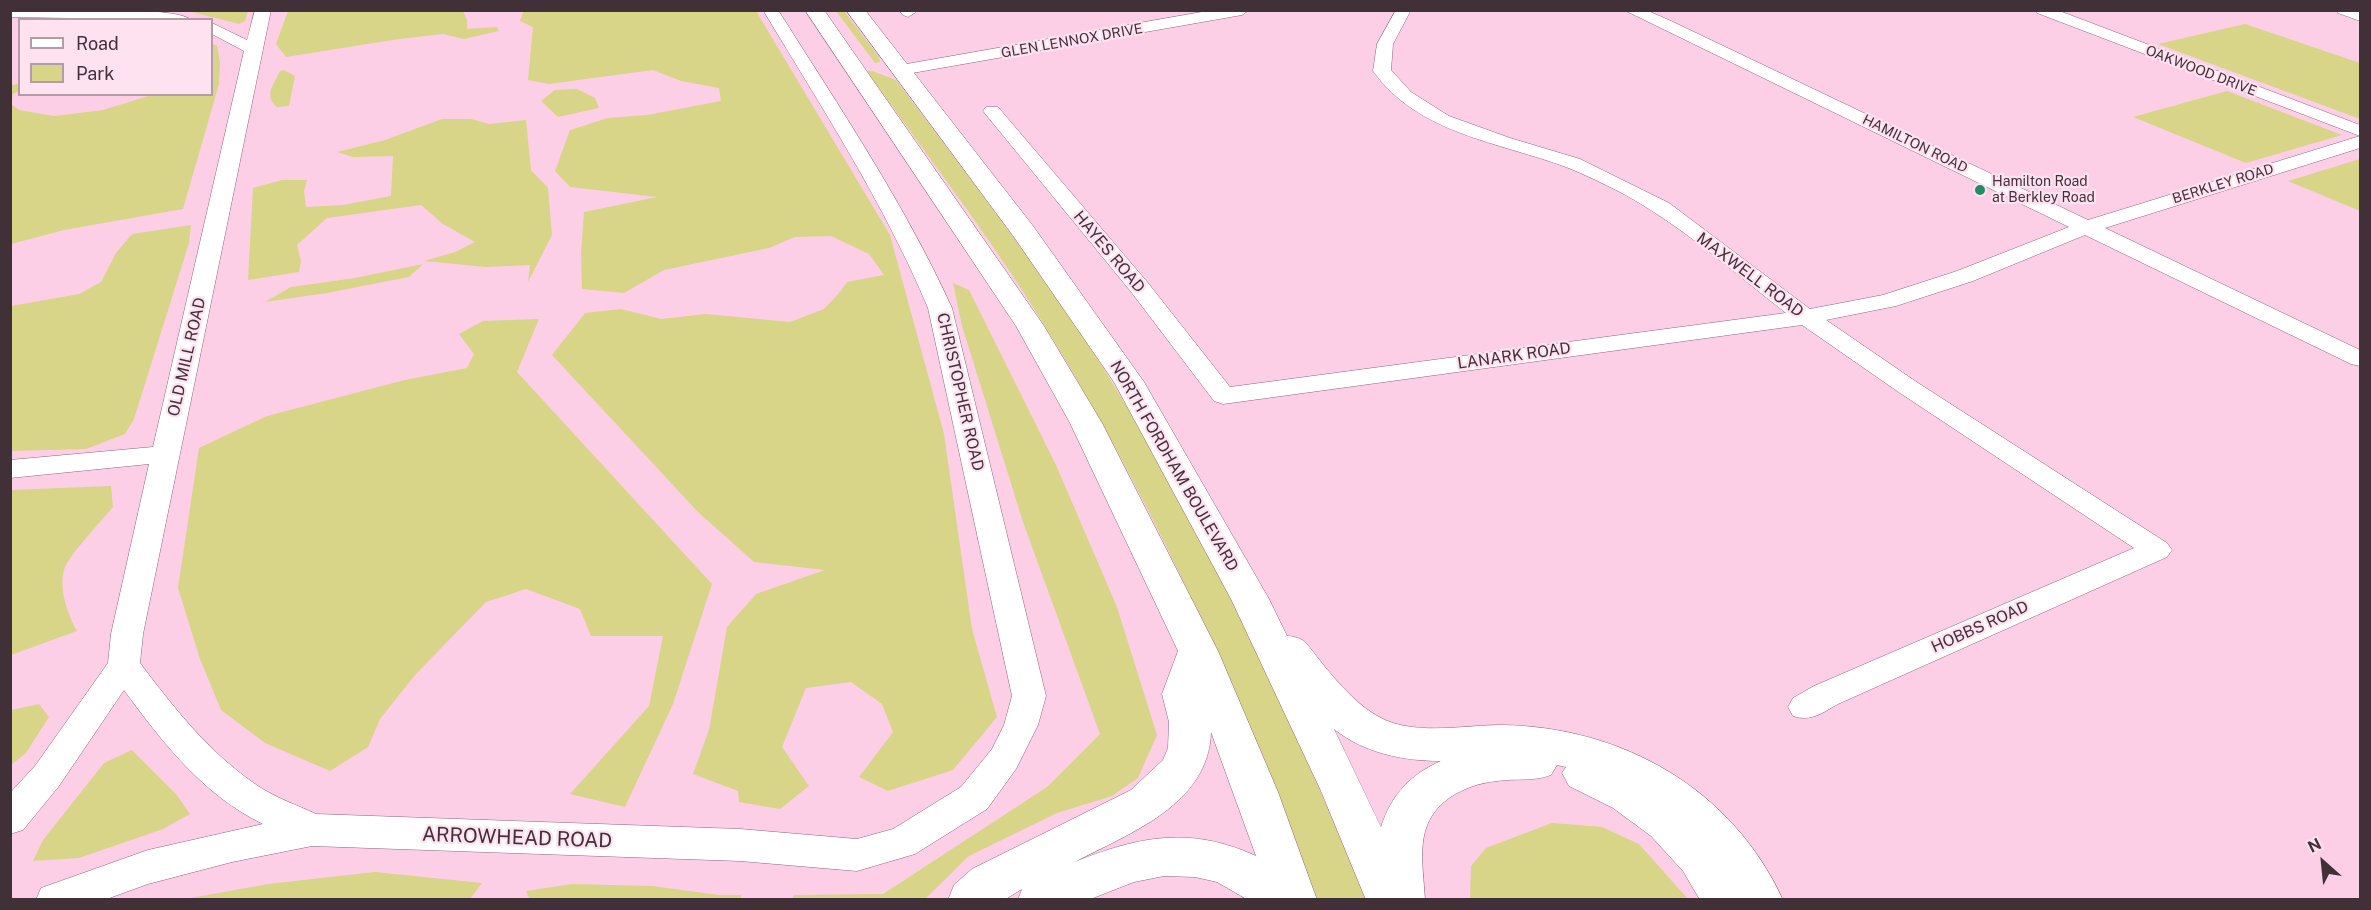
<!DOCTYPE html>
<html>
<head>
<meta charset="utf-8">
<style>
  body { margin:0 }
  #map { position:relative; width:2371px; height:910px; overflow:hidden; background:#fdcfe7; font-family:"Public Sans",sans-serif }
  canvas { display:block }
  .frame { position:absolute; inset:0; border:12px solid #423039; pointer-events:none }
  .legend { position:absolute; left:18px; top:18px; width:195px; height:78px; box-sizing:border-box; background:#ffe2f0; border:2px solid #b39ba7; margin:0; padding:8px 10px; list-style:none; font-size:18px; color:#423039 }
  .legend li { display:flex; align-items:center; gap:12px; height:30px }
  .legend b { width:30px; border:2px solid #b39ba7 }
  .north { position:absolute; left:2293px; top:832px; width:60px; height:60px; -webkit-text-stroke:4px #ffe2f0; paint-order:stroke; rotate:333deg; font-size:16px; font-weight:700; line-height:24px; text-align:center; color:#423039 }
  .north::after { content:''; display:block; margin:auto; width:21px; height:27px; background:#423039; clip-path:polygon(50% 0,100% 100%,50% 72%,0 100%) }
</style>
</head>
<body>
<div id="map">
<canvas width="2371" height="910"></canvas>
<div class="frame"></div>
<ul class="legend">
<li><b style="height:8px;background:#fff"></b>Road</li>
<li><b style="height:16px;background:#d8d488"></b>Park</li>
</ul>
<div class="north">N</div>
</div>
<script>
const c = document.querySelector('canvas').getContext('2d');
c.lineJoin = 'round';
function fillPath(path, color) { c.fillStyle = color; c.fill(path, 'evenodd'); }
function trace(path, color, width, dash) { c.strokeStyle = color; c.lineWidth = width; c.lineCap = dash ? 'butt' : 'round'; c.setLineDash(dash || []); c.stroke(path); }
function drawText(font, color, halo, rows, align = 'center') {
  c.font = font + ' "Public Sans",sans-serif'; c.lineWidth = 4.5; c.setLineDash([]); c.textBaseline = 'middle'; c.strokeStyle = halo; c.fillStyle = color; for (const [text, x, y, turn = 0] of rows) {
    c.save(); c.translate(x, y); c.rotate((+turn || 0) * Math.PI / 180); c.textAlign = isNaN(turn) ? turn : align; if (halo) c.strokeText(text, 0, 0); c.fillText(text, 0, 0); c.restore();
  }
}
const green = new Path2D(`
  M524,10L756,11L890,235L944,434L972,629L997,717L953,770L888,791L859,777L893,732L882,704L851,682L806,688L782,747L809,786L780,809L739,802L738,791L693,774L709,730L727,627L756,594L825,570L754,562L698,512L552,355L585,313L621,309L661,319L706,314L790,322L824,309L840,292L847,282L884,275L869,254L831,236L795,237L769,248L664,270L624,293L582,289L581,253L584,212L657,197L570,187L555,171L570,130L608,118L647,115L721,101L719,88L681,81L653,70L549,84L528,80L533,27L520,21Z
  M188,11H248L245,21L239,24Z
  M288,11H463L467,20V29L497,27L499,31L464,39L443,34L399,39L286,57L276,44Z
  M836,11H844L879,57L880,62L875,63Z
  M2245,24L2360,63V119L2158,44Z
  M212,45H217L220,63L219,84L183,209L64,230L11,244V85L19,84V91L13,94L11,104L19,110L54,116L103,110L152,95L212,94Z
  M284,70L295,76L289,106L277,107C263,95 274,85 280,71Z
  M867,71H872L896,80C966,174 1040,267 1102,366C1207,534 1291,717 1366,899H1317C1245,707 1161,517 1054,341C998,247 930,160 867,71Z
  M577,89L595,98L599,108L558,117L541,101L555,90Z
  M2227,91L2342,135L2246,163L2133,117Z
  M442,119H471L489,124L526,120L531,170L548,188L552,235L528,282L530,265L486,267L424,261L455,252L475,242L443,224L421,205L327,218L297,245L301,261L299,272L248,280L253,188L282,180H307L304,191L306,207L343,205L391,196L393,156L353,157L337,152L385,140Z
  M2360,159V211L2288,181Z
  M191,225L189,243L134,419L125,434L86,449L11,451V306L79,294L101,282L116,253L132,234Z
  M423,264L409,277L327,293L265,302L291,287L355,278Z
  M953,283L969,290L1056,465L1117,607L1157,735L1138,778L1112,796L1057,813L969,856L925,899H792L794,895L883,894L1047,787L1100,734L1023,522L962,326Z
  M539,319L517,372L712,584L673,704L625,807L570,794L649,706L663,636H591L580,609L526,589L486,602L415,675L380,719L368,747L330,771L265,743L221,710L200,659L178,588L199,448L267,416L405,380L467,368L474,354L459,334L483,321Z
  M111,486L113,507C98,525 80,543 67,563C56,581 67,614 77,631L11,655V490Z
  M39,704L49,717L26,753L11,765V710Z
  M132,750L176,794L190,814L163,829L79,858L33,861L43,840L104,763Z
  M1552,823L1602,827L1639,844L1688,899H1470L1471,866L1486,848Z
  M375,872L482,883L470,899H185L268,884Z
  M572,884L652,886L719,895H741V900H530L526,891Z`);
const street = new Path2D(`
  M10,10C39,10 176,5 191,20L10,17Z
  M255,10H271L143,634L140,663C174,708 210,754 258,786C276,798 297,805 316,814L740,829L857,839L893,829L961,787L992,749L1004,725L1012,696L928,308C884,203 822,108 763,10H778C840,108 904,203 952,308L1046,696L1038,725L1016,769L987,809L915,854L857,871L740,861L312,846L232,862L148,884L104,900H36L41,888L148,850L263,824C203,795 163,743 124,690L59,786L23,830L10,834V793L35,766L108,663L111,634L149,464L10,478V460L153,447L244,51L212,34V23L247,40Z
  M899,10H915L916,12L908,17L903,15Z
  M1213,10H1249L1242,15L901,75L895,74L892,70L895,66L901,65Z
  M1396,10H1411L1393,44L1391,70L1411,92L1449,116L1510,138L1580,159L1669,203L1810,309L1883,295L1957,271L2069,227L1624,10H1646L1671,21L2088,220L2360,136L2037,13L2035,10H2057L2360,125V148L2105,228L2360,350V366L2351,364L2085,235L1973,281L1896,306L1826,320L1918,383L2167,543L2172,550L2167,557L1838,704C1822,713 1811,722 1793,716L1788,707L1793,698L1814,686L2134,548L1900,393L1802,325L1223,404L1214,401L1132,293L983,111L986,107H998L1148,283L1230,387L1786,313C1732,271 1680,224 1620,192C1602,183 1584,174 1566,167C1499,142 1418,134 1373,71L1377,44Z
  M2336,10L2360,11V21L2338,13Z`);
const highway = new Path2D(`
  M805,10H824L1044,326L1102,423L1218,651L1278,792L1317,900H1248L1217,882L1195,877L1164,876L1134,882L1088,900H1018L1022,889L1004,900H948L954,885L972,869L1131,790L1163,760L1168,748L1169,722L1162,694L1178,651L1070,423L1016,326ZM1211,732L1256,856C1191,826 1139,836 1075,862C1129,833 1209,805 1211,732Z
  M846,10H865L1033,226L1144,382L1269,599L1287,636C1292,636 1300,638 1304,641C1310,647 1316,656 1321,662C1339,684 1359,708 1385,720C1420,735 1465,725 1502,725C1623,727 1732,789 1783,900H1700L1683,871L1651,836L1613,808L1569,786L1562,773L1566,767L1557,765L1551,775C1533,782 1516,778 1497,781C1479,783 1464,788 1449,798C1413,824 1423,861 1425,900H1366L1321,791L1231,599L1114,382L1014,237ZM1334,729C1364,753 1403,761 1441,761C1411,774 1391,795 1381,827Z`);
const markers = [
  [1980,190,6,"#228b68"]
];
const farStreetnames = [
  ["GLEN LENNOX DRIVE",1072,41,-10],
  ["OAKWOOD DRIVE",2201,71,21],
  ["HAMILTON ROAD",1915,144,26],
  ["BERKLEY ROAD",2223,184,-17]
];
const farPoinames = [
  ["Hamilton Road",1992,182],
  ["at Berkley Road",1992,198]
];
const streetNames = [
  ["HAYES ROAD",1109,252,50],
  ["MAXWELL ROAD",1750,275,37],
  ["LANARK ROAD",1514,356,-8],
  ["OLD MILL ROAD",187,357,-77],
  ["CHRISTOPHER ROAD",960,392,77],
  ["NORTH FORDHAM BOULEVARD",1174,466,60],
  ["HOBBS ROAD",1980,627,-24]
];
const nearStreetnames = [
  ["ARROWHEAD ROAD",517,838,2]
];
fillPath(green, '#d8d488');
trace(street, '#8d647a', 1);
trace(highway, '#8d647a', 1);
fillPath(street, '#fff');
fillPath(highway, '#fff');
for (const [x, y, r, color] of markers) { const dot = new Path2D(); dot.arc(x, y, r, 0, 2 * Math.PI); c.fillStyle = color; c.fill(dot); trace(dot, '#ffe2f0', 2); }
drawText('14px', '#423039', '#ffe2f0', farStreetnames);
drawText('14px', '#423039', '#ffe2f0', farPoinames, 'left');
drawText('16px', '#423039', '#ffe2f0', streetNames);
drawText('20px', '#423039', '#ffe2f0', nearStreetnames);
</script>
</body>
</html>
